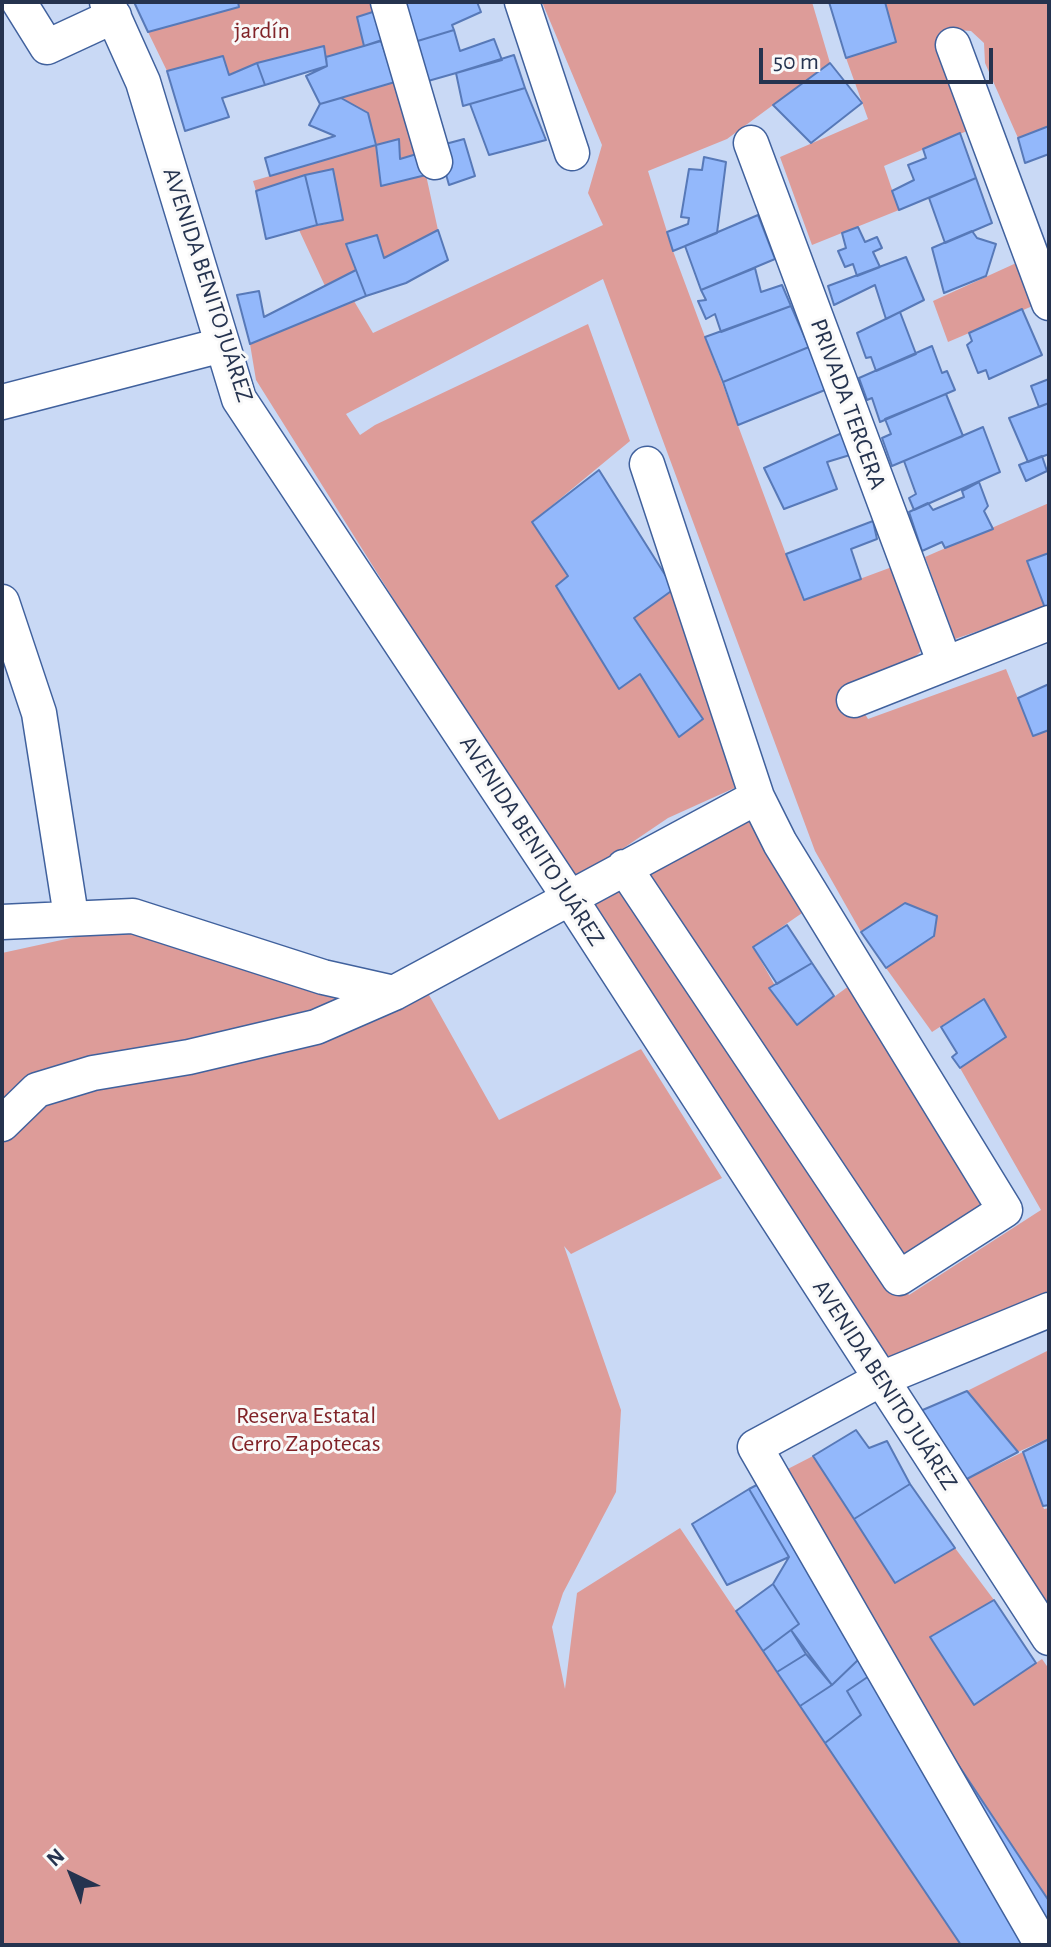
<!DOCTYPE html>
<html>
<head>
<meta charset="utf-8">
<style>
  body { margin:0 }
  #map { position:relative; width:1051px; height:1947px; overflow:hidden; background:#c9d9f5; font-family:"Alegreya Sans",sans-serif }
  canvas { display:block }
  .frame { position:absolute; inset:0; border:4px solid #25334f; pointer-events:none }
  .north { position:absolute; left:32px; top:1835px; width:80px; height:80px; -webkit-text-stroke:6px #f9f9f9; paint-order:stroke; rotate:317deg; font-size:22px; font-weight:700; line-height:32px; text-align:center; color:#25334f }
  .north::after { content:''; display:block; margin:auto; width:28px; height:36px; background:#25334f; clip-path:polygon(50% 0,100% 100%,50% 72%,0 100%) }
  .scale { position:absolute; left:759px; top:48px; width:234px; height:36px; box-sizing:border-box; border:4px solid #25334f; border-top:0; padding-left:10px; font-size:24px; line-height:28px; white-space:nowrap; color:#25334f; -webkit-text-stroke:6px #f9f9f9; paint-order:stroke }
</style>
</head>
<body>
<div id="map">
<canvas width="1051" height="1947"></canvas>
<div class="frame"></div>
<div class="north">N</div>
<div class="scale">50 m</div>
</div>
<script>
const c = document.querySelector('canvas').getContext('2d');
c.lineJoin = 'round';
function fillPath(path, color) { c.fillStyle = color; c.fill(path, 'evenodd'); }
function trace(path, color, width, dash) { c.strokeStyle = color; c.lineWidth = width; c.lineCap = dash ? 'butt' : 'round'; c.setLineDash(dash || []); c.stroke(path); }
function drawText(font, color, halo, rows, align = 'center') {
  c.font = font + ' "Alegreya Sans",sans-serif'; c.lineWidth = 6; c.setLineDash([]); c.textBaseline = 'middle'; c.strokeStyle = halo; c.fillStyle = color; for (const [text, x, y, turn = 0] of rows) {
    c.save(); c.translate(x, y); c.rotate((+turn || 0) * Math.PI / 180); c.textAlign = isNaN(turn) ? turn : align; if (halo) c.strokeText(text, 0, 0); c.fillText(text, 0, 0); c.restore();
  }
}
const green = new Path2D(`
  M238,2H378L379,10L357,17L364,46L326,57L324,47L257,63L229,75L223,56L167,71L148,32L239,7Z
  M542,2H812L830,63L727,139L648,171L673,251L803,600L892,567L924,648L912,660L849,687L868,719L1006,669L1033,736L1049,730V1298L884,1371L575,906L623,875L909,1295L1041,1210L960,1068L1006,1037L983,999L932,1032L886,968L934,937L936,916L905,903L861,932L815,851L603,279L346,414L360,435L375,425L588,324L630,441L532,522L568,576L556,586L619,689L640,674L680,736L703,718L634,618L674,589L741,785L668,818L572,883L256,380L250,344L354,301L373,333L603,225L588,193L602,145Z
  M885,2H1049V126L1018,138L985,63L984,43L971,31L959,30L974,128L884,166L899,210L812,245L780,157L868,119L846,58L895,42Z
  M395,82L420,153L400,159L399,139L376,145L381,186L426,175L438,230L384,258L377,235L347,244L356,270L325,286L299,230L343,220L333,170L256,191L253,181L375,145L368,113L341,98Z
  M1025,259L1042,302L948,342L933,301Z
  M1049,503V553L1028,562L1045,608L955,639L925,557Z
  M750,811L805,911L753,947L797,1024L853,983L989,1200L902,1255L647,869Z
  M144,922L429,995L499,1120L641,1049L722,1178L571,1254L564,1246L621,1410L616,1492L563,1593L552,1627L565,1689L577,1593L680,1528L961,1945H2V953Z
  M1049,1350V1438L1018,1452L967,1391Z
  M1023,1452L1044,1509L1049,1508V1605L963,1481Z
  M813,1456L895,1583L955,1548L994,1600L930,1638L974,1704L1042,1659L1049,1669V1901L935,1730L780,1473Z`);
const building = new Path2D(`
  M134,2H238L239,7L148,32Z
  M400,2H477L481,12L452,25L454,30L411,43Z
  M829,2H885L896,42L846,58Z
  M379,10L385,39L364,46L357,17Z
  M454,30L460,51L494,39L502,60L421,83L411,43Z
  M381,41L395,82L320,104L306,76L327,66L326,57Z
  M324,46L327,66L265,85L257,63Z
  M514,55L525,88L463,106L456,73Z
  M223,56L229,75L257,63L265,85L222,98L229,117L185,131L167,71Z
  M830,63L862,103L811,143L773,105Z
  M525,88L546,140L489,155L470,104Z
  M341,98L368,113L376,145L270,176L265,158L335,136L309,125L320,104Z
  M1049,126V154L1025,163L1018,138Z
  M960,133L976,178L899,210L892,191L914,180L908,165L926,158L923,149Z
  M399,139L400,159L420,153L426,175L381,186L376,145Z
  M464,139L475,176L449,185L438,146Z
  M704,157L726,162L717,233L673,251L667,232L688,224L689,218L681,217L689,169L702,170Z
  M333,169L343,220L317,225L305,175Z
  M305,175L317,225L266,239L256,191Z
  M976,178L992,223L945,243L929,198Z
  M758,215L775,259L701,290L685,246Z
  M858,227L865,242L877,237L882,248L873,252L880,267L857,276L853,264L845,267L838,251L846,248L842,233Z
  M438,230L448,260L406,283L366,296L346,244L377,235L384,258Z
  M972,231L977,238L996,244L986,276L944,293L932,248Z
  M906,257L924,300L886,319L875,285L834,305L828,286Z
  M755,268L761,292L782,285L791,306L721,332L715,314L706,319L698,301L706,300L701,290Z
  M356,270L366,296L250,344L237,295L259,291L264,317Z
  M791,306L809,347L723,382L705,337Z
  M1022,309L1042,355L989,379L986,370L978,373L967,345L972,341L969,333Z
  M900,312L916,354L876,371L871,357L866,358L857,333Z
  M932,346L942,373L947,371L955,390L880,422L872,398L867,400L859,378Z
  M809,347L825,390L738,425L723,382Z
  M1049,379V403L1039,407L1031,386Z
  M946,394L963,436L892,466L882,438L891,434L885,419Z
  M1049,403V454L1028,462L1009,418Z
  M983,427L1000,472L914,510L909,498L916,494L904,461Z
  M842,433L850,455L827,462L837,489L784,509L764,468Z
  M1042,456L1047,471L1026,481L1019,465Z
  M599,470L674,589L634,618L703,719L679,737L640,674L619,689L556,586L568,576L532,522Z
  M979,482L988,506L984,511L993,529L945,548L942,542L922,551L909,512L928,503L933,510L964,497L962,491Z
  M873,521L877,539L851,549L861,579L804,600L786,554Z
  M1049,553V606L1045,608L1027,561Z
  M1049,684V730L1033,736L1018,698Z
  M905,903L937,916L934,936L886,968L861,932Z
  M787,925L812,963L777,984L753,947Z
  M812,963L834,996L797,1025L769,988Z
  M984,999L1006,1037L960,1068L952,1057L957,1053L941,1027Z
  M967,1391L1018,1452L963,1481L918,1412Z
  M856,1430L869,1448L887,1441L910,1484L854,1519L813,1456Z
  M1049,1439V1505L1043,1506L1023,1452Z
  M780,1473L935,1730L1049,1901V1945H961L825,1743L861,1715L847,1691L872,1674L859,1659L832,1685L791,1630L799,1624L773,1584L789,1557L749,1489Z
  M910,1484L955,1548L895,1583L854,1519Z
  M749,1489L789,1557L727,1585L692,1524Z
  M773,1584L799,1624L763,1651L736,1611Z
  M994,1600L1036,1663L974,1705L930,1637Z
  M791,1630L806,1654L777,1672L763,1651Z
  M806,1654L832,1685L800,1706L777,1672Z
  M859,1659L872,1674L847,1691L861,1715L825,1743L800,1706L832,1685Z`);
const minor = new Path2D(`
  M19,2L47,47L114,16
  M107,2L143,82L239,399L575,906L1049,1638
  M388,2L435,162
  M522,2L572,153
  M953,45L1049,303
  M751,143L945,664
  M2,402L222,345
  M647,464L757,797
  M2,602L39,713L71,916
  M854,700L1049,623
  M2,922L133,916L323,977L394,993
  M2,1124L37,1090L93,1073L189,1057L316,1027L394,993L757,797L780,843L1005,1210L899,1278L624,867
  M1042,1945L755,1447L881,1379L1049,1310`);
const parkNames = [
  ["jardín",262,31],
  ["Reserva Estatal",306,1416],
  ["Cerro Zapotecas",306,1444]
];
const streetNames = [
  ["AVENIDA BENITO JUÁREZ",208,285,72],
  ["PRIVADA TERCERA",848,404,70],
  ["AVENIDA BENITO JUÁREZ",532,841,57],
  ["AVENIDA BENITO JUÁREZ",885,1385,57]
];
fillPath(green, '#dd9c99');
fillPath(building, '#93b8fb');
trace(building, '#5779b8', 2);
trace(minor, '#40619d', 37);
trace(minor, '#fff', 34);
drawText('24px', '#802227', '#f9f9f9', parkNames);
drawText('24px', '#25334f', '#f9f9f9', streetNames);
</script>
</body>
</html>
